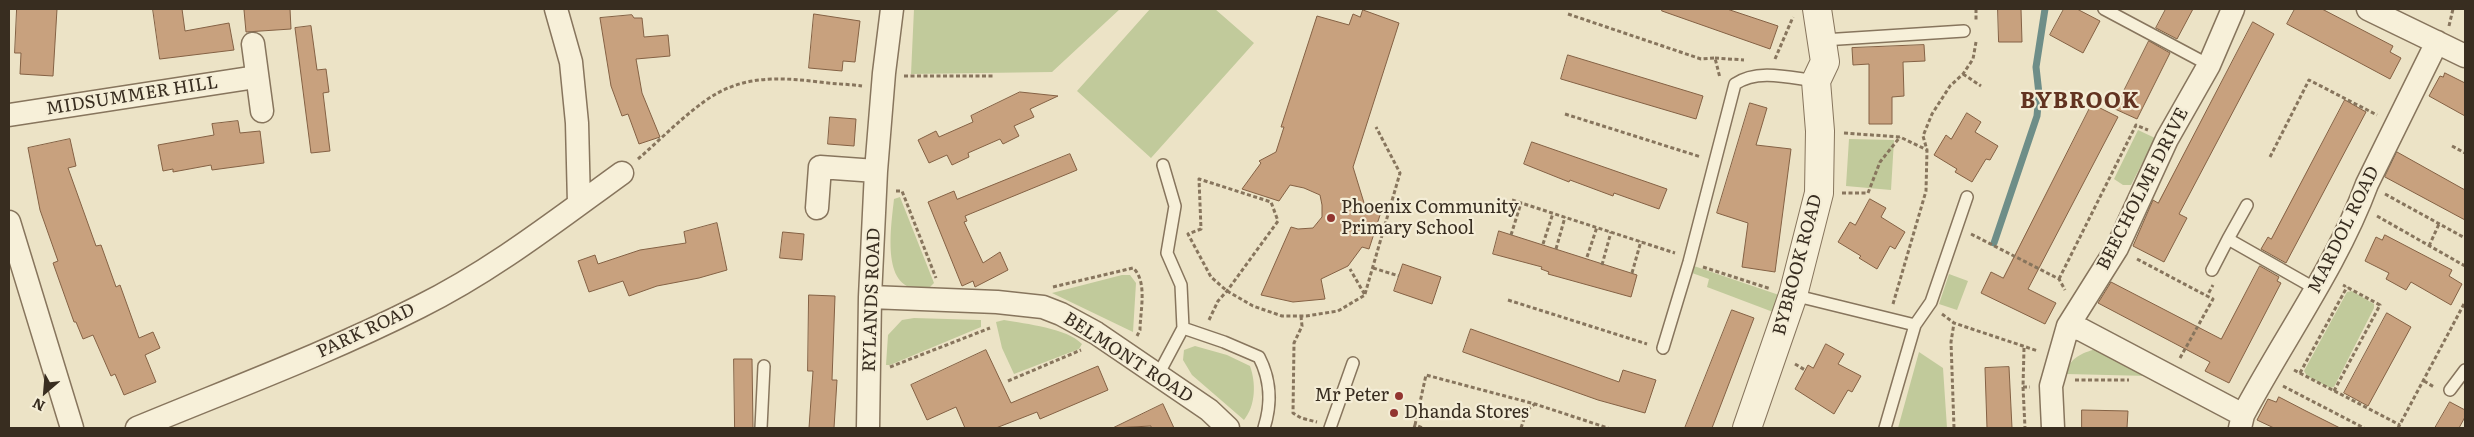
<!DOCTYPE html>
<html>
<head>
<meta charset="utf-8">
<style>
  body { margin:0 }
  #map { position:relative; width:2474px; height:437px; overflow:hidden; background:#ece3c6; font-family:Literata,serif }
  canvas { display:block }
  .frame { position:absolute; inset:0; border:10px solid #382d20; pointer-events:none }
  .north { position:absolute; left:20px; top:367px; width:50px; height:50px; -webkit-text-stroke:4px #f4edd6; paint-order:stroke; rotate:207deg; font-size:14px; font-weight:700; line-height:20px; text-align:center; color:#382d20 }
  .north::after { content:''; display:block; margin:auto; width:18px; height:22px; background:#382d20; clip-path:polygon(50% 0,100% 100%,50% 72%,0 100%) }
</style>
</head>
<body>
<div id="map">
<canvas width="2474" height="437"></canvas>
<div class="frame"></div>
<div class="north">N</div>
</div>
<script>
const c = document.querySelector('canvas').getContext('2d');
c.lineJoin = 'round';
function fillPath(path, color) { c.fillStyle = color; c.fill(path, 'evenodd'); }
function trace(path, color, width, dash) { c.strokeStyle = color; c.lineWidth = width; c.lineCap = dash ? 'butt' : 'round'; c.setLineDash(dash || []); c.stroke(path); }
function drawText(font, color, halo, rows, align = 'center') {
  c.font = font + ' Literata,serif'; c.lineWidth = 4.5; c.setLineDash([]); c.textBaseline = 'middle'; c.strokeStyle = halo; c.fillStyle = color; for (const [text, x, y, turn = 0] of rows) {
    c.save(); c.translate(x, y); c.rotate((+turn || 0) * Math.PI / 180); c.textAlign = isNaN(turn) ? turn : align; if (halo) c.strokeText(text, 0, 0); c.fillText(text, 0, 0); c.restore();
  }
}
const green = new Path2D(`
  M914,9H1120L1052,72L911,74Z
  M1150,9H1215L1254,43L1151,158L1077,91Z
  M2138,130L2155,138L2131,185H2123L2114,179Z
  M1849,139L1894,140L1891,190L1846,186Z
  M900,197L934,283L930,287C879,300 891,228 894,199Z
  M1694,266L1779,295L1773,312L1707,287L1709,279L1692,273Z
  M1949,274L1968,281L1957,310L1939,304Z
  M1122,275H1130L1136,283L1133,332L1052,293Z
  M2352,291L2374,304V308L2334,387L2330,388L2307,376L2304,371L2347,292Z
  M914,318L981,320V327L890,365H886L888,335L902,320Z
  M1004,320C1026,324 1067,328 1082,344L1079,349L1014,374L1002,348L996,322Z
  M1195,346L1227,355L1250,366C1256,383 1256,405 1244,420L1192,375L1183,360L1184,350Z
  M2096,349L2149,376L2066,374C2069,358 2082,353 2096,349Z
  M1919,352L1943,368L1947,428H1898Z`);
const stream = new Path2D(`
  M1994,243L2037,116L2039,94L2036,67L2045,9`);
const building = new Path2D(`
  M17,9H57L53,76L20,74L21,53H15Z
  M153,9H182L185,31L229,23L234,50L160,59Z
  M246,9H290L291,29L246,32L244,10Z
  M1662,9H1727L1778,26L1770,49L1662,11Z
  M1998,9H2021L2022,42H1999Z
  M2064,9H2077L2100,21L2083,53L2050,35Z
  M2166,9H2193L2177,39L2156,28Z
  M2295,9H2322L2393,46L2390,52L2401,58L2390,79L2287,24Z
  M1363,10L1399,23L1353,167L1365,206L1381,212L1369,249L1362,247L1348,266L1321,279L1325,299L1293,302L1261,295L1291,227L1298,229L1313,228L1322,217V205L1320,195L1304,188L1290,185L1279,201L1242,189L1261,163L1259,161L1276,152L1284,127H1281L1317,16L1349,25L1353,14L1360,17Z
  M814,14L860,21L855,62L843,61L842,71L809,68Z
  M632,15L634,18H642L644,37L668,35L670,56L636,59L642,93L660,137L639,144L628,114L622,116L611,86L600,18Z
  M2253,22L2274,34L2179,214L2187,218L2164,262L2133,246L2153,200L2158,203Z
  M311,26L317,70L326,69L329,92L323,93L330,151L311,153L295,28Z
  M2149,41L2170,53L2137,119L2115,109Z
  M1924,45L1925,61L1903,62L1904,96L1892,97V124H1869V64L1853,65L1852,48Z
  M1568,55L1703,96L1696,119L1561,79Z
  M2445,73L2465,83V116L2429,96L2440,76L2443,77Z
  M1020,92L1058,96L1030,109L1034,117L1014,126L1019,136L1003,144L1000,139L968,153L969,157L952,165L947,155L929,163L918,140L936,131L939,137L973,122L971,116Z
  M2345,100L2366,112L2286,263L2261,249L2268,237L2271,239Z
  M1750,103L1767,108L1756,145L1791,149L1775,272L1742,267L1748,223L1717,213Z
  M2092,104L2118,117L2028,289L2056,303L2045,324L1981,293L1991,272L2003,278Z
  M1967,113L1981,122L1975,132L1998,146L1990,160L1986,159L1972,182L1955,172L1957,169L1934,155L1946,135L1951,139Z
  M830,117L856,119L854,146L828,144Z
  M238,121L240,133L260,131L264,163L212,170L211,165L173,172V169L163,171L158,145L214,135L212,124Z
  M70,139L76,166L68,168L96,246L101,245L116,287L120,285L139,338L153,332L160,348L145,355L156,382L124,395L115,374L111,376L93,335L83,339L76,322H74L53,263L58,261L40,210L28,148Z
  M1532,142L1667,189L1659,209L1614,193L1613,196L1570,180L1569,182L1524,164Z
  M2397,152L2465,190V220L2385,177Z
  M1070,154L1077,170L965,216L967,221L964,222L983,263L1000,252L1008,270L975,287L973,281L962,286L928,202L954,191L957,199Z
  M1870,199L1886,208L1881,217L1905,232L1895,249L1890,246L1877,269L1859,258L1861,256L1838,242L1850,222L1855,225Z
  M717,223L727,270L699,278L657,286L629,296L623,281L589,292L578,261L595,255L598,264L640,250L686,243L684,232Z
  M1499,231L1637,275L1631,297L1548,274L1549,272L1541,269L1542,267L1493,254Z
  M783,232L804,234L802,260L780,258Z
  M2385,235L2452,270L2449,276L2462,284L2451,305L2411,282L2406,290L2386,279L2389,273L2365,261L2376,237L2382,240Z
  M1403,264L1441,277L1432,304L1394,291Z
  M2260,266L2279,277L2277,281L2281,283L2229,383L2205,371L2210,362L2098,303L2111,282L2221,339Z
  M809,295L835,296L832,380H837L834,428H809L813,371H808Z
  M1732,310L1754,318L1712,428H1685Z
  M2387,313L2411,327L2368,406L2344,393Z
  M1471,329L1619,382L1623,370L1656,380L1645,413L1598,400L1463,352Z
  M1826,344L1844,354L1838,364L1861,376L1852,392L1848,390L1834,414L1795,389L1808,365L1813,368Z
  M986,350L1011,403L1098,366L1108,390L1040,419L1037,412L996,428H965L956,407L927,420L911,385Z
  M734,359H752L753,428H735Z
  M2009,367L2012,428H1987L1985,368Z
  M2279,397L2306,411L2340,428H2274L2257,420L2268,399L2276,402Z
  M2450,402L2465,410V417L2459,428H2435Z
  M1163,404L1174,428H1151V426L1113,428Z
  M2082,410L2128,411L2127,428H2082Z`);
const path = new Path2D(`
  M1976,9V21
  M1568,14L1701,59L1715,58L1720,78
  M2449,26L2453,9
  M1715,58L1744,60
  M1775,59L1793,17
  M1963,74L1981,86
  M904,76H995
  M1565,114L1701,157
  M1844,133L1900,137L1927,150
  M2452,146L2465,153
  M2270,157L2309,80L2377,115
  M638,159C660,140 681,118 705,101C741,75 778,77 819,82C834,84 848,84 862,86
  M896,191H902L936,278
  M1842,193H1868L1880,162L1900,137
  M2385,194L2465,238
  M1512,200L1675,253
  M2377,216L2465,266
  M1971,234L2059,279L2065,290
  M1511,235L1521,203
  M1543,244L1553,213
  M2429,246L2439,224
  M1556,249L1565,217
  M1587,257L1597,227
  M2137,259L2207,296
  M1602,265L1611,232
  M1703,267L1771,289
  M1373,268L1399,276
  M1632,273L1641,241
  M2059,279L2136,125L2148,130
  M1053,287L1133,268C1148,281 1140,312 1140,330L1137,336
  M1365,294L1400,173L1376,127
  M1508,300L1647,344
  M1893,304L1926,191L1927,150L1923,136L1932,114L1950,86L1963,74L1973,59L1976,42
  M1942,314L1954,323L2038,351
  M1301,316L1302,326L1294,343L1293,413L1301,418L1317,422
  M1209,320L1218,301L1227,291L1278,221L1271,202L1199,179L1201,229L1188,234L1211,277L1227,291L1253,306L1282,316H1306L1338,311L1365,295L1350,269
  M2024,348L2023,387H2030
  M2180,358L2213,299L2207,296L2213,285
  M1795,364L1805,370
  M890,367L990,328
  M2294,370L2400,425
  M2300,373L2347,287
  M2075,380H2129
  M1008,381L1081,350
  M2424,381L2434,387
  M2283,386L2364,428
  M2023,387L2025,428
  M2334,391L2380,305L2343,285
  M1415,425L1426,375L1535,404L1608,428
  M1414,428L1415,425L1423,428
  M1521,428L1527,410L1535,404
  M1954,428L1951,342L1954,323
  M2398,428L2465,302`);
const service = new Path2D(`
  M2104,9L2209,65
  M1823,40L1964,31
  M1163,165L1175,206L1167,253L1181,285L1183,328
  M2228,239L2247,205
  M2212,270L2228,239L2316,289
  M1793,295L1915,325
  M1663,348L1689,262L1735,84C1758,68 1791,78 1816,81
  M1158,375L1183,328L1224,342L1259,357C1271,380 1272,403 1264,428
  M2450,390L2465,370
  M761,428L764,366
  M1330,428L1353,363
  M1885,428L1915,325L1931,302L1967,197`);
const minor = new Path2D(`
  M556,9L571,62L577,123L579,204
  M2368,9L2465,56
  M253,44L262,111
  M9,115L256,77
  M817,208L820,167L876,171
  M9,222L72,428
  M870,297L997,302L1043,307L1061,314L1096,333L1209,410L1228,428
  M2068,326L2082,330L2243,415
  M137,428C231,389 328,353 419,307C492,271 557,220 622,173
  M868,428L870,297L876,171L884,73L892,9
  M2053,428L2051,386L2068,326L2117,248L2167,139L2209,65L2233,9
  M2240,428L2243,415C2284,338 2337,265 2367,184L2437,42`);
const tertiary = new Path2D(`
  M1747,428L1793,295L1819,193L1820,131L1816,81L1825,62L1817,9`);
const markers = [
  [1331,218,5,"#923530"],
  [1399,396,5,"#923530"],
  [1394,413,5,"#923530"]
];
const streetNames = [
  ["MIDSUMMER HILL",132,96,-9],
  ["BEECHOLME DRIVE",2143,189,-63],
  ["MARDOL ROAD",2344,230,-64],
  ["BYBROOK ROAD",1798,265,-75],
  ["RYLANDS ROAD",872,300,-88],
  ["PARK ROAD",366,331,-25],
  ["BELMONT ROAD",1128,358,33]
];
const poiNames = [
  ["Phoenix Community",1341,208],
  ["Primary School",1341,229],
  ["Mr Peter",1389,396,"right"],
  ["Dhanda Stores",1404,413]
];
const districtNames = [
  ["BYBROOK",2080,102]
];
fillPath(green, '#c1ca9b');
trace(stream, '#6e8e88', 7);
fillPath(building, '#c8a17e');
trace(building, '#846144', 1);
trace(service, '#87755d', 14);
trace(minor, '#87755d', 25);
trace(tertiary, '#87755d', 30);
trace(path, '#87755d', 3, [4, 2.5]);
trace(service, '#f7f0d9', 11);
trace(minor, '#f7f0d9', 22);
trace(tertiary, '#f7f0d9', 28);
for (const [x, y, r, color] of markers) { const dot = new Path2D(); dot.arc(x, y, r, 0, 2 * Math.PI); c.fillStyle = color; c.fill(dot); trace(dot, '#f4edd6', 2); }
drawText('18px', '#382d20', '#f4edd6', streetNames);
drawText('18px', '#382d20', '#f4edd6', poiNames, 'left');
c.letterSpacing = '1px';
drawText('bold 22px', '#623321', '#f4edd6', districtNames);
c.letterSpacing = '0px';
</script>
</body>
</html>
